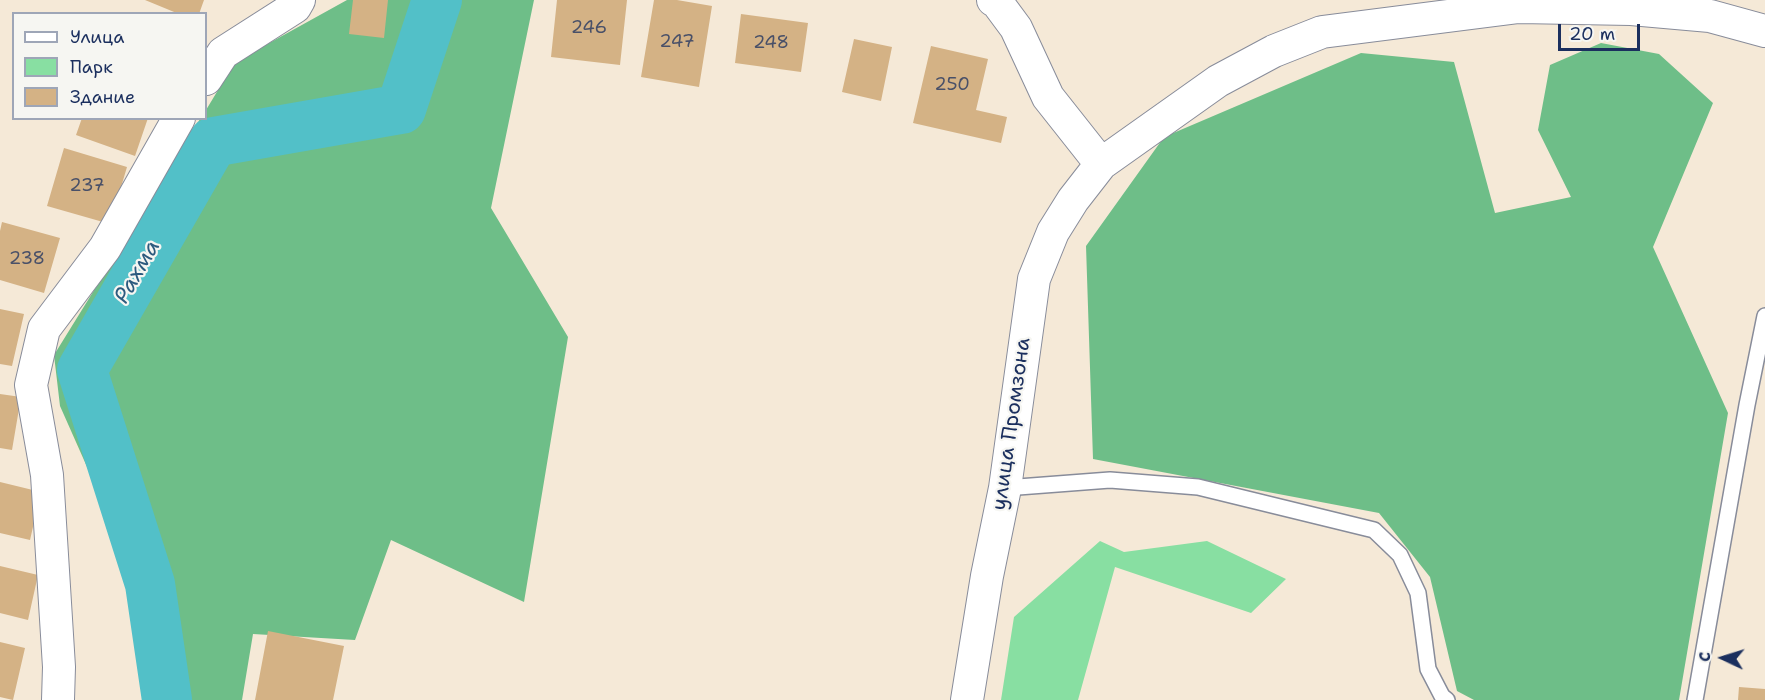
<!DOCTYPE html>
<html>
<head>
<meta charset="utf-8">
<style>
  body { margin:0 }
  #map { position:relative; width:1765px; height:700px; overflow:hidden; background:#f5e9d7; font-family:"Shantell Sans",sans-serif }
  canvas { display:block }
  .legend { position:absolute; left:12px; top:12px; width:195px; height:108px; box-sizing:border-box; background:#f6f6f2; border:2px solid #9ea6b7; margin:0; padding:8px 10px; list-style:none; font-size:18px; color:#1b2f5e }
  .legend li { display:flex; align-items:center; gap:12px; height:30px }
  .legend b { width:30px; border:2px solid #9ea6b7 }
  .north { position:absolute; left:1693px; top:628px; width:60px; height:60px; -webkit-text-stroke:4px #f6f6f2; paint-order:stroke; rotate:274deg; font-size:16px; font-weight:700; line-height:24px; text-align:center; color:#1b2f5e }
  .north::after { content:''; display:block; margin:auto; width:21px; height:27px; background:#1b2f5e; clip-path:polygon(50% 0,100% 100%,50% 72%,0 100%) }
  .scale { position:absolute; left:1558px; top:24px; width:82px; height:27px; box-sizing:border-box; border:3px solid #1b2f5e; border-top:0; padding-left:8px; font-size:18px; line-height:21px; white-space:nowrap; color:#1b2f5e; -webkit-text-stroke:4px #f6f6f2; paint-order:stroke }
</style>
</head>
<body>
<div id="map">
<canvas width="1765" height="700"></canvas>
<ul class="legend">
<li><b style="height:8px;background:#fff"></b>Улица</li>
<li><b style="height:16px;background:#88dfa2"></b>Парк</li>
<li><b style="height:16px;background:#d4b285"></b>Здание</li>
</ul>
<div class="north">С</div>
<div class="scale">20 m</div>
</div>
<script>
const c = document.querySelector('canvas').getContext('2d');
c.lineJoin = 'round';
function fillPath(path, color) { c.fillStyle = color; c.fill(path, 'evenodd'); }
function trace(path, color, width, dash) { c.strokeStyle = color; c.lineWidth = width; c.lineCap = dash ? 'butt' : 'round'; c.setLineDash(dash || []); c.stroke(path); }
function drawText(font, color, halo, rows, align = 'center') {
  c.font = font + ' "Shantell Sans",sans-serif'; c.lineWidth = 4.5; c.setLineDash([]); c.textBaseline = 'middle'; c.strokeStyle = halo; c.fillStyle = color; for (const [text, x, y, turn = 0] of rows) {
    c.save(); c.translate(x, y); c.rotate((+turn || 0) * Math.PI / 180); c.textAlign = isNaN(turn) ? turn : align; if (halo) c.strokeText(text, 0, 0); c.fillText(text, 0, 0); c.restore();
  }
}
const green = new Path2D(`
  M1100,541L1124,552L1207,541L1286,579L1251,613L1115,567L1078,700H1001L1014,617Z`);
const forest = new Path2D(`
  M347,0H534L491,208L568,337L524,602L391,540L355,640L253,634L242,700H147L139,666V584L60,406L54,355L200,119L206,118V110L235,62Z
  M1601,43L1659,54L1713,103L1653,247L1728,413L1679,700H1474L1457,691L1430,577L1379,513L1093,459L1086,246L1164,137L1361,53L1454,62L1495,213L1571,197L1538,130L1550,65Z`);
const river = new Path2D(`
  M167,700L150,584L82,370L213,142L401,109L437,0`);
const building = new Path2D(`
  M145,0H204L199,14H179Z
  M353,0H388L384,38L349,34Z
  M557,0H627L620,65L551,57Z
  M654,0H677L712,6L699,87L641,77Z
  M741,14L808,23L801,72L735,63Z
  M854,39L892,47L881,101L842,92Z
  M931,46L988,59L976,110L1007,117L1001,143L913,123Z
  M82,118H148L135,156L76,135Z
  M64,148L127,167L110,224L47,206Z
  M2,222L60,238L44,293L0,280V231Z
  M0,309L24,314L12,366L0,364Z
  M0,394L21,397L12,450L0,448Z
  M0,482L41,492L30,540L0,533Z
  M0,566L38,575L28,620L0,613Z
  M268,631L344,646L333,700H255Z
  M0,642L25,648L13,700L0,697Z
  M1739,687L1765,689V700H1738Z`);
const service = new Path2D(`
  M1005,488L1110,480L1198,487L1374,530L1400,555L1418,593L1428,669L1442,696L1447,700
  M1695,700L1747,405L1765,316`);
const minor = new Path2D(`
  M993,0L996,1L1016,28L1048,97L1101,164
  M206,79L223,53L295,7L299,0
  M58,700L59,667L47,475L31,385L44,329L105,248L179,118
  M967,700L987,576L1005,488L1034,279L1053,232L1073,200L1101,164L1218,81L1274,51L1322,32L1519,7L1631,9L1710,16L1765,31`);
const numberNames = [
  ["246",589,28],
  ["247",677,42],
  ["248",771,43],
  ["250",952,85],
  ["237",87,186],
  ["238",27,259]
];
const streetNames = [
  ["улица Промзона",1012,424,-82]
];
const waterNames = [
  ["Рахма",138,272,-60]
];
fillPath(green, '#88dfa2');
fillPath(forest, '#6ebe88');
trace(river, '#52c0c8', 50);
fillPath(building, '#d4b285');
trace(service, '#888c9a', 18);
trace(minor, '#888c9a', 34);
trace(service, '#fff', 15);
trace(minor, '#fff', 32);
drawText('18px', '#495068', null, numberNames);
drawText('21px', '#1b2f5e', '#f6f6f2', streetNames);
drawText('italic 22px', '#2c5a7e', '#f6f6f2', waterNames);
</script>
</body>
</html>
